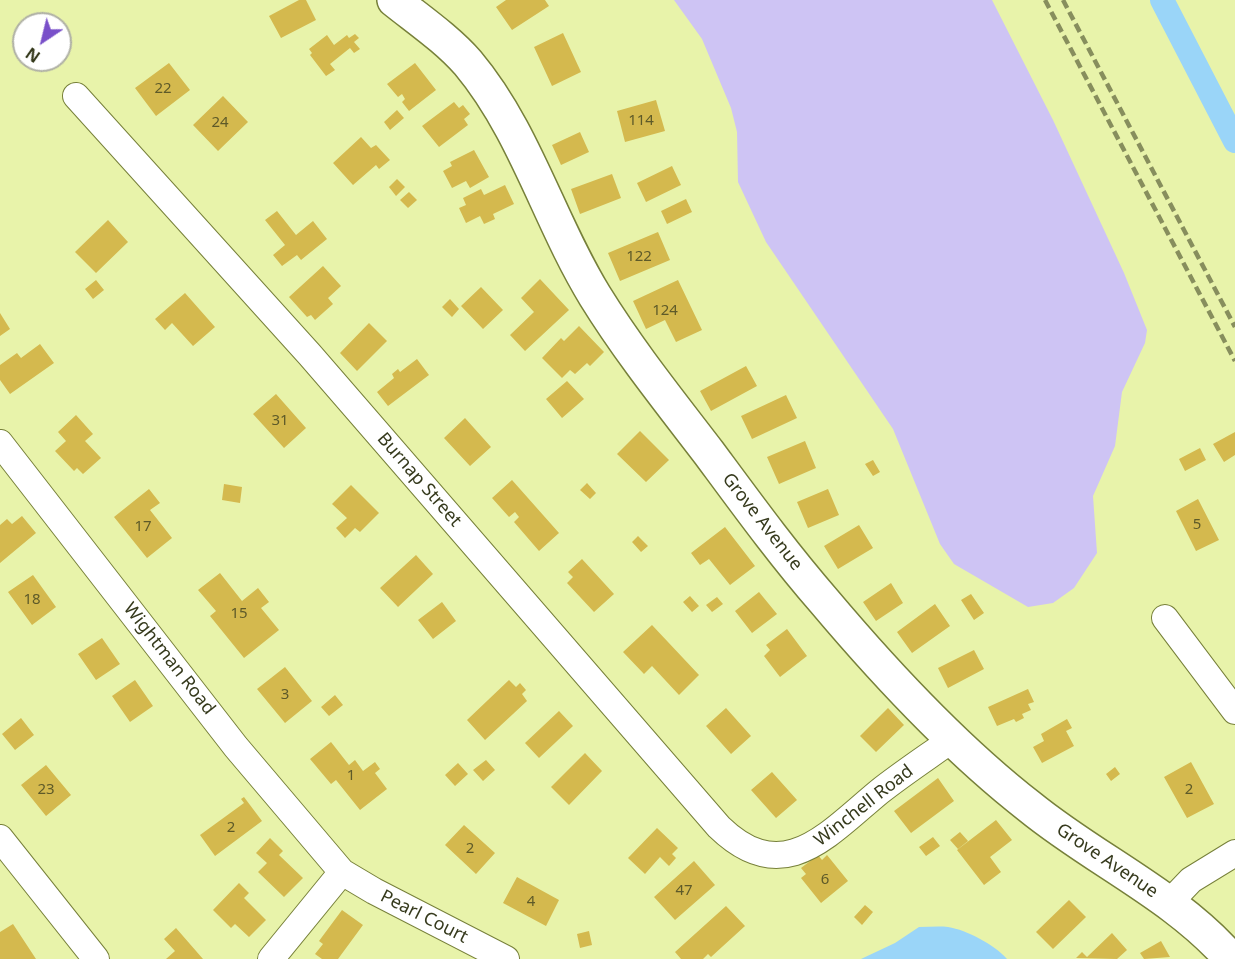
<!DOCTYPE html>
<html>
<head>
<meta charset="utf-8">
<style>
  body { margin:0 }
  #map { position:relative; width:1235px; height:959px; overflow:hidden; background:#e8f3aa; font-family:"Noto Sans",sans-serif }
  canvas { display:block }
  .north { position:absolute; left:12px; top:12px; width:60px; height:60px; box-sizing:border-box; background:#fff; border:2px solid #afb0a5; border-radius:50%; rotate:215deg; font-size:16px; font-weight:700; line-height:24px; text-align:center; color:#363a1d }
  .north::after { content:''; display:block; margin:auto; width:21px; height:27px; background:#7950c9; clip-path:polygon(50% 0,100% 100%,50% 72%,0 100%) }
</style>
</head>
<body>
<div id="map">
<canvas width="1235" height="959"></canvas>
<div class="north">N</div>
</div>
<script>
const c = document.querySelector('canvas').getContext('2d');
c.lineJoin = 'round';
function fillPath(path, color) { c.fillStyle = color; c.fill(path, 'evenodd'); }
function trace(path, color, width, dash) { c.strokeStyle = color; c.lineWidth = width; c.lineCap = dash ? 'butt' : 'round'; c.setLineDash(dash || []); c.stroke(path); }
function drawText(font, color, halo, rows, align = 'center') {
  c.font = font + ' "Noto Sans",sans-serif'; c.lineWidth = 4.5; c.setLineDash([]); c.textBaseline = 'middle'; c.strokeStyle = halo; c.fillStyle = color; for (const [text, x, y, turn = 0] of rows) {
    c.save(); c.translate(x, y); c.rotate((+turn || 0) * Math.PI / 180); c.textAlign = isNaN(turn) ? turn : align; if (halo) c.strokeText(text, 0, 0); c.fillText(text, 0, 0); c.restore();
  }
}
const green = new Path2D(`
  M674,0H992L1053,120L1124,273L1147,330L1145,343L1122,392L1115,446L1093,496L1097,553L1074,588L1053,603L1028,607L954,564L940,544L893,429L766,242L738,182L737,132L731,108L702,39Z`);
const water = new Path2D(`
  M919,927C929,927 939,926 948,927C967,930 995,945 1007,959H861L895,943Z`);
const canal = new Path2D(`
  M1162,0L1235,141`);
const building = new Path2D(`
  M299,0H306L316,20L281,38L269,16Z
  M506,0H545L549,6L512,30L496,7Z
  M563,33L581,72L552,86L534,47Z
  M355,34L359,38L354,42L360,49L354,53L350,48L330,64L335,70L326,76L310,55L312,53L309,49L327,35L334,45L347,35L349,38Z
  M169,63L190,90L156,116L135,88Z
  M415,63L436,90L409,111L402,102L405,99L402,94L398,97L387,84Z
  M223,96L248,122L218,151L193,125Z
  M656,100L665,131L625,142L617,111Z
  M454,102L459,108L463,105L470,114L464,119L468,125L439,147L422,126Z
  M397,110L404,118L390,130L384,122Z
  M580,132L589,152L561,165L552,145Z
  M361,137L371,148L376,145L390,160L379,169L376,165L353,185L333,163Z
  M474,150L489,177L470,188L466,181L452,188L443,171L452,166L450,162Z
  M672,166L681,185L646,202L637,183Z
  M612,174L621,198L580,214L571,189Z
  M397,179L405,187L396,196L389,187Z
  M505,185L514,204L493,214L495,219L484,224L480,216L466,223L459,208L466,205L463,198L481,189L484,195Z
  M409,192L417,200L408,208L400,200Z
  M686,199L692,212L667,224L661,211Z
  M277,211L296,235L313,221L327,239L301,260L297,255L282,266L273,255L285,245L265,220Z
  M108,220L128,242L96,273L75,252Z
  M658,232L670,260L620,281L608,253Z
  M323,266L341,286L328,298L333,304L315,320L311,315L307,317L289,297Z
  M540,279L569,310L525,351L510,335L534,312L521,298Z
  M96,280L104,290L93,299L85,289Z
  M678,280L702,330L676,342L665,320L646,329L633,301Z
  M481,287L503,310L483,329L461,306Z
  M185,293L215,327L193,346L172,323L165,330L155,319Z
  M450,299L459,309L452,317L442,307Z
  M0,313L10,329L0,336Z
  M369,323L387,341L357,371L340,353Z
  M579,326L604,352L590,366L587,363L575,374L570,370L562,378L542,358L561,338L564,341Z
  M40,344L54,363L10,394L0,380V365L17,353L21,358Z
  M417,359L429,375L388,406L377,392L394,378L392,374L398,369L400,372Z
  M746,366L757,386L711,411L700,391Z
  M567,381L584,399L562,418L546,399Z
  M276,394L306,428L284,448L253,414Z
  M786,395L797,418L752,439L741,416Z
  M76,415L93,434L85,441L101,458L83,474L77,468L74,471L55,451L66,441L58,432Z
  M465,418L491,447L470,466L444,438Z
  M640,431L669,460L646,482L617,454Z
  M1235,432V455L1224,462L1213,444Z
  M805,441L816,468L779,484L767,457Z
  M1200,448L1206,460L1185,471L1179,459Z
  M873,460L880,472L873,476L865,464Z
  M512,480L559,533L539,551L514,522L519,517L515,512L509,517L492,498Z
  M587,483L596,493L590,499L580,490Z
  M224,484L242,487L240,503L222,500Z
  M351,485L379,513L360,532L355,528L345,538L336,528L347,518L332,504Z
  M149,489L160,503L150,510L172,538L147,558L114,517Z
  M828,489L839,515L808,528L797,502Z
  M1198,499L1219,540L1196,551L1176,511Z
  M22,516L36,533L0,563V525L7,519L12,524Z
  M859,525L873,548L838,569L824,546Z
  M725,527L755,566L730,585L709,559L700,565L691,553Z
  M638,536L648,546L641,552L632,542Z
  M416,555L433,574L398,607L380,588Z
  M582,559L614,594L594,612L567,583L573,577L568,572Z
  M220,573L242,601L258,588L269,602L261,608L279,630L244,658L210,616L216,611L198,590Z
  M33,575L56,607L32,625L8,592Z
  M891,583L903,603L876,621L863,602Z
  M759,592L777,614L752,633L735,611Z
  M971,594L984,613L974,620L961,600Z
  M690,596L699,606L692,612L683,602Z
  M717,597L723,604L712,612L706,605Z
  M442,602L456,621L433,639L418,620Z
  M935,604L950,626L912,653L897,632Z
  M652,625L699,675L679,695L652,666L644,674L623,652Z
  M787,629L807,656L780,677L764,656L770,650L766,645Z
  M102,638L120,664L96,680L78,654Z
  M974,650L984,669L948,688L938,668Z
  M285,667L312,701L285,723L257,689Z
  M135,680L153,706L130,722L112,696Z
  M509,680L516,687L520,683L526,690L522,694L527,701L485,740L467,720Z
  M1028,689L1034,702L1028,704L1031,710L1022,714L1024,718L1016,722L1014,719L997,726L988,707Z
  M335,695L343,705L329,716L321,707Z
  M726,708L751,736L731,754L706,726Z
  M888,708L904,725L876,752L860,736Z
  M559,711L573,726L539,758L525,743Z
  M21,718L34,735L15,750L2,734Z
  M1067,719L1072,728L1066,731L1074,746L1042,763L1033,747L1044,741L1041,734Z
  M331,742L349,765L355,760L363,771L375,762L380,769L375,773L387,789L360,810L336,780L331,784L310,759Z
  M585,753L602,771L569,805L551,787Z
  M486,760L495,770L483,781L473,770Z
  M1191,762L1214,804L1187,818L1164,777Z
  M458,763L468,774L455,786L445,775Z
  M46,765L71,795L46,816L21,785Z
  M1115,767L1120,774L1111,781L1106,774Z
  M772,772L797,800L776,818L751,790Z
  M938,778L954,801L911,833L894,811Z
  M244,797L262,821L215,856L200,835L244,803L241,799Z
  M996,820L1012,840L990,857L1001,872L984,885L957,850Z
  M464,825L495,853L476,874L445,845Z
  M657,828L678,848L672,854L676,858L669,866L660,857L645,874L628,858Z
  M960,832L968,841L958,849L950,840Z
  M933,837L940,846L926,856L919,847Z
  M270,838L283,851L279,855L303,878L284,897L258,872L267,863L256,853Z
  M818,855L822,860L827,855L848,881L821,903L801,878L806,874L801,868Z
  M694,861L715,885L675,920L654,897Z
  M517,877L559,900L546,926L503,903Z
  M239,883L249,893L244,898L266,920L249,937L235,924L231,928L213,910Z
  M1069,900L1086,917L1053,949L1036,932Z
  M865,905L873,912L862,925L854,917Z
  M726,906L745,926L711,957L708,954L703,959H681L675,952Z
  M342,910L363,925L338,959H322L315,954L323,944L319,941Z
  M13,924L36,959H0V932Z
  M176,928L203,959H166L175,951L164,939Z
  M589,931L592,945L580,948L577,934Z
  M1112,933L1127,950L1117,959L1076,958L1082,952L1087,957Z
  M1161,941L1170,957L1144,959L1140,953Z`);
const minor = new Path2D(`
  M76,96L310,355L719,827C783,889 827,835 879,792C903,773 929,756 954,738
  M0,443L236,747L342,872L374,891L506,959
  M1165,618L1235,711
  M0,838L96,959
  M1169,903L1191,880L1235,853
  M271,959L342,872`);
const tertiary = new Path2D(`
  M394,0C419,20 447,39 468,63C525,131 549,221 595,296C629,351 670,402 709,453C746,503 783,554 824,601C883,671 958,751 1030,807C1095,860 1175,895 1231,959`);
const rail = new Path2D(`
  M1045,0L1235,361
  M1063,0L1235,327`);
const numberNames = [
  ["22",163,89],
  ["114",641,121],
  ["24",220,123],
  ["122",639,257],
  ["124",665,311],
  ["31",280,421],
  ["5",1197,525],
  ["17",143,527],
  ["18",32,600],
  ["15",239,614],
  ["3",285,695],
  ["1",351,776],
  ["23",46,790],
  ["2",1189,790],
  ["2",231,828],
  ["2",470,849],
  ["6",825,880],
  ["47",684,891],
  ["4",531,902]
];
const streetNames = [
  ["Burnap Street",419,480,49],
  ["Grove Avenue",762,522,52],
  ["Wightman Road",169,659,52],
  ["Winchell Road",864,806,-38],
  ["Grove Avenue",1107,861,34],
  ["Pearl Court",424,917,27]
];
fillPath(green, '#cec4f4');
fillPath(water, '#9ad5f8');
trace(canal, '#9ad5f8', 24);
fillPath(building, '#d4b94e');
trace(minor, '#77803a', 28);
trace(tertiary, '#77803a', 36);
trace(minor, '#fff', 26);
trace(tertiary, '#fff', 33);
trace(rail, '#878e5d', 4.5, [9, 4.5]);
drawText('15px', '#5e5a29', null, numberNames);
drawText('18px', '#363a1d', '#fff', streetNames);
</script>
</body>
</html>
